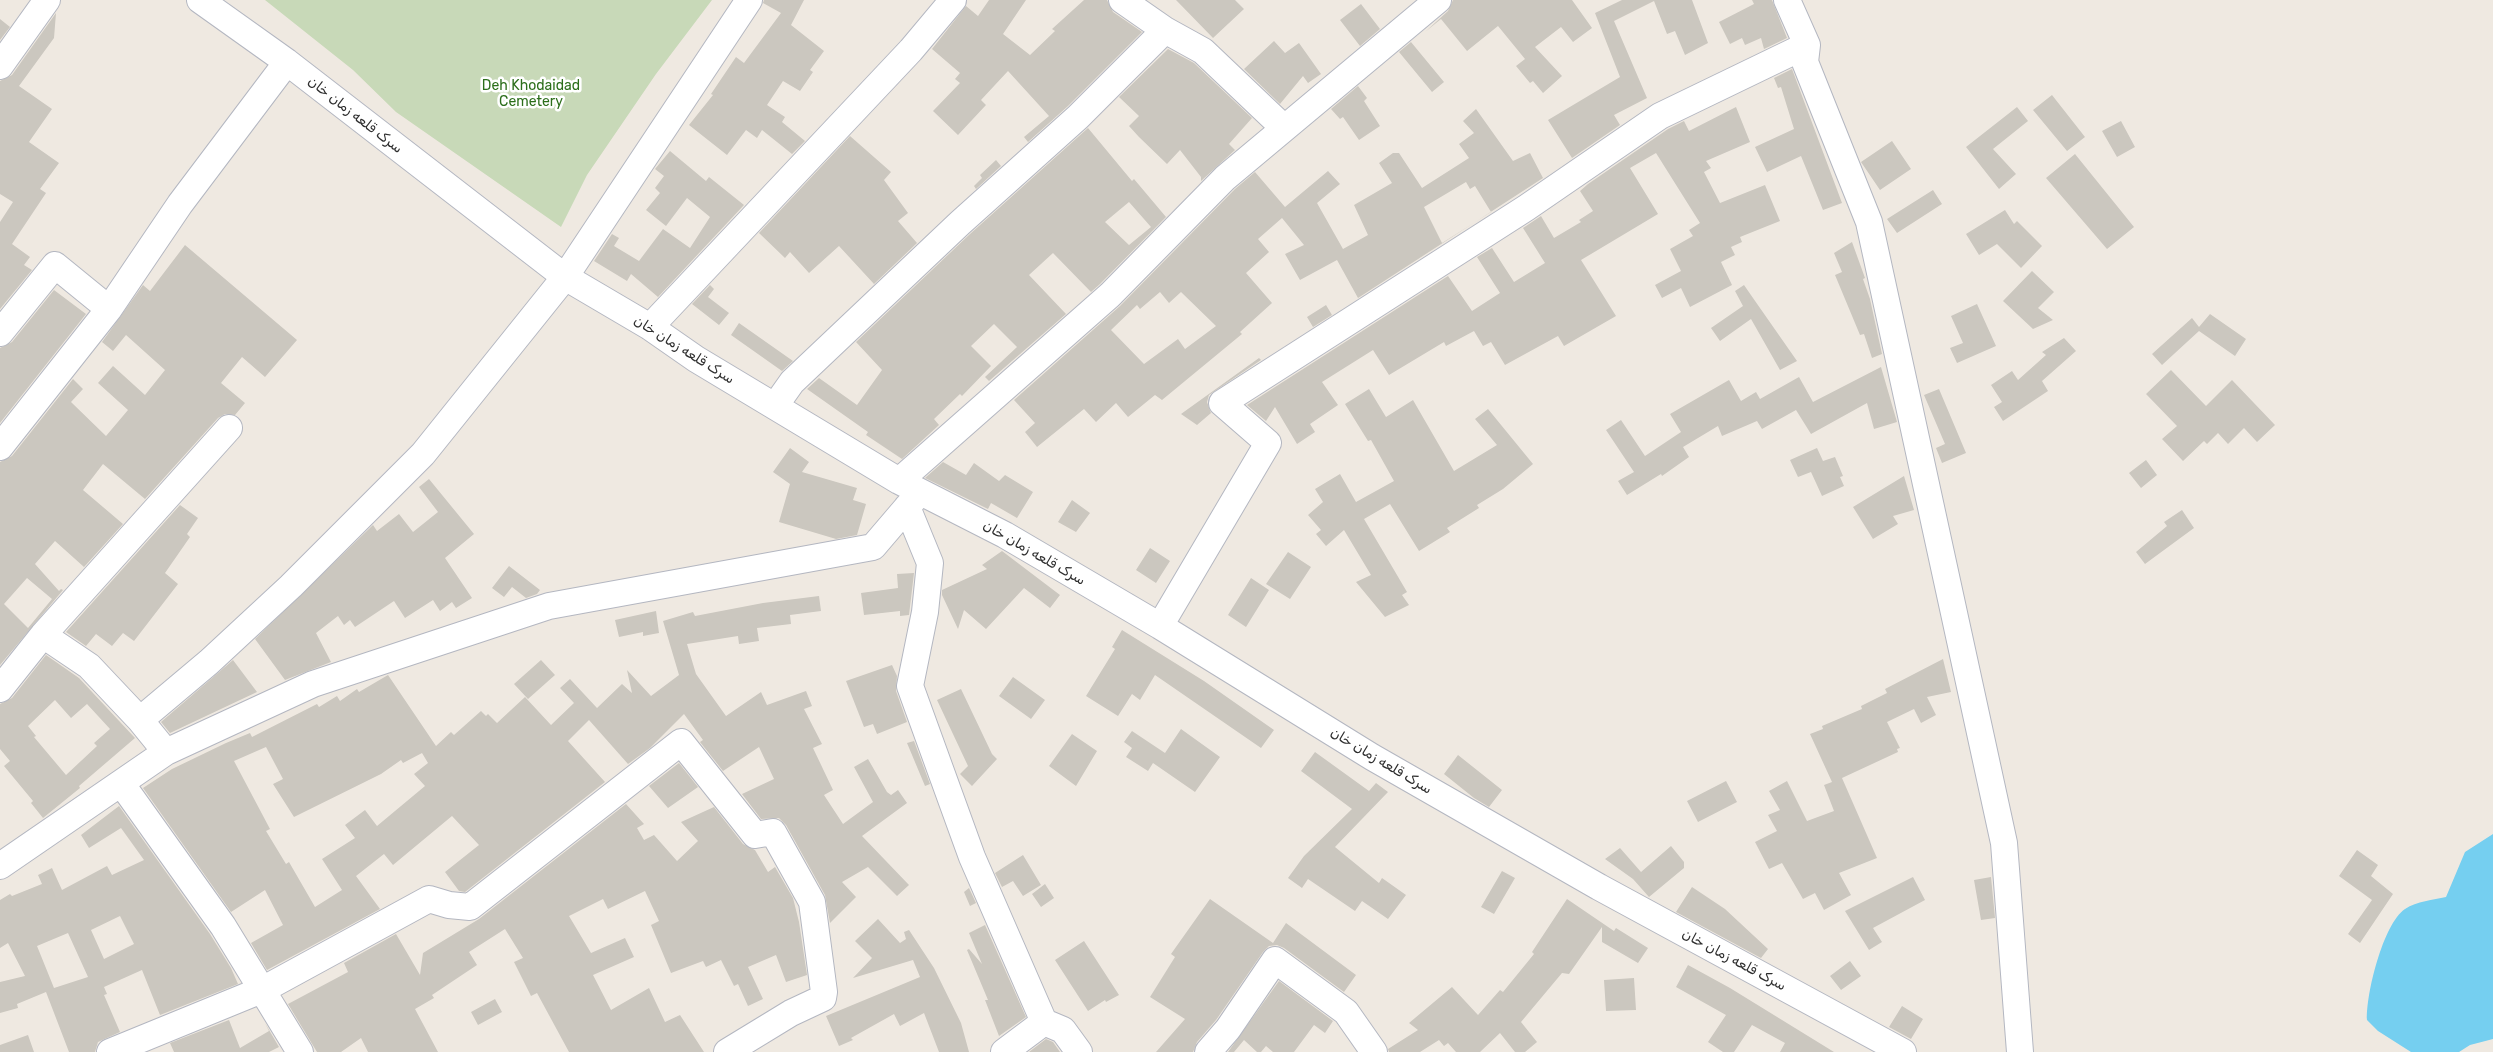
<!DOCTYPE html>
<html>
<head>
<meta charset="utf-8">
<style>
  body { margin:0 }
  canvas { display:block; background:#efe9e1 }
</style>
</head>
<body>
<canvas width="2493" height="1052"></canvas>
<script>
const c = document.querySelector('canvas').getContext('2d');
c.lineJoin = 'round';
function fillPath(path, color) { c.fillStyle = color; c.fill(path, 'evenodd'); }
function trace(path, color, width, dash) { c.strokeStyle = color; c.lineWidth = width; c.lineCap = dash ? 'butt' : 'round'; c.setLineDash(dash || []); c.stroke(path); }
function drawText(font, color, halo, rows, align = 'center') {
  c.font = font + ' Rubik,Vazirmatn,sans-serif'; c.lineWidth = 5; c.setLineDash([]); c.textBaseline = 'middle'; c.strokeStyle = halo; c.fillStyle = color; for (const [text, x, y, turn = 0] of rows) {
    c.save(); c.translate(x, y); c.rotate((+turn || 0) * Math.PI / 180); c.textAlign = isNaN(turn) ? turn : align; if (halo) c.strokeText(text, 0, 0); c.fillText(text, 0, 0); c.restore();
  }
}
const cemetery = new Path2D(`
  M265,0H712L656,74L587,175L561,227L396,112L353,70Z`);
const water = new Path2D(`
  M2493,834V1039L2470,1045L2459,1052H2411L2378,1031L2367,1020C2366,994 2383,924 2405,909C2417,901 2433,900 2446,897L2465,852Z`);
const building = new Path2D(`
  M764,0H804L791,25L824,51L810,70L813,72L800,91L783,81L767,105L785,117L782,122L805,141L792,154L762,130L757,138L746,130L727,155L689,125L713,95L711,94L736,57L744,63L781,13L763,3Z
  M989,0H1026L1003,34L1030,55L1055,31L1052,29L1084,0H1107L1113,12L1142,32L1068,106L1028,142L1024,137L1049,116L1008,71L981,100L986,105L958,135L933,111L960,83L955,79L960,73L932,49L966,6L978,16Z
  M1176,0H1235L1244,9L1213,38Z
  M1453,0H1572L1592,28L1573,42L1561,27L1535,47L1562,76L1543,93L1533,81L1530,83L1516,66L1525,59L1498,26L1467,51L1441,19L1425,32L1448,11Z
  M1622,0H1692L1708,43L1685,55L1675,31L1667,34L1654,1L1614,21L1647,98L1614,115L1620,125L1572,158L1548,120L1620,77L1595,13Z
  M1752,0H1772L1787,38L1764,49L1761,38L1745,45L1742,38L1730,44L1719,22L1754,4Z
  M1361,4L1380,29L1360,46L1340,20Z
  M56,13L54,38L19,86L52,109L29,142L59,163L40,189L46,193L12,244L30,257L24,265L32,270L0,309V222L13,202L0,194V81L12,75Z
  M0,19L10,27L0,40Z
  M1274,41L1285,53L1299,43L1321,74L1308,83L1303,76L1280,104L1244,69Z
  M1411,42L1444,82L1432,92L1399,52Z
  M1168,49L1194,63L1252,118L1229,144L1235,150L1201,181V177L1180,150L1167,164L1139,137L1129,126L1139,116L1119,97Z
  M1792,69L1842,203L1823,210L1801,156L1767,172L1755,147L1794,129L1781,87L1778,88L1774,78Z
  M1358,86L1367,98L1364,101L1380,126L1359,140L1343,117L1340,119L1331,109Z
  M2052,95L2085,137L2067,151L2033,110Z
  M1736,107L1750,142L1706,161L1711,168L1704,172L1720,203L1765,185L1780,221L1740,237L1742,242L1731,247L1735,255L1721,262L1732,285L1690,307L1681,288L1662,298L1655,285L1681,271L1670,249L1693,236L1689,230L1700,223L1656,153L1630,168L1658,214L1581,260L1616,316L1564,346L1558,336L1505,365L1491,342L1483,346L1474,331L1446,346L1444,342L1389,375L1373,350L1322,382L1338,405L1310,424L1315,432L1297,444L1275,407L1266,421L1247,405L1448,276L1472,311L1500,293L1477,257L1492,248L1514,282L1545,263L1523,228L1541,216L1554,238L1581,222L1579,220L1593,211L1580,191L1588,184L1668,129L1684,121L1689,131Z
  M2017,107L2028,121L1993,149L2016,174L1999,189L1966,147Z
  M1476,109L1513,161L1530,153L1543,178L1358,298L1337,260L1300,280L1285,254L1304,245L1282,218L1258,239L1269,252L1246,273L1272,303L1240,332L1242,334L1162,400L1155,395L1128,417L1116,403L1096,422L1084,409L1037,447L1025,432L1035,423L1014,400L1120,306L1235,189L1255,172L1285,207L1328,171L1340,184L1317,203L1343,249L1368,235L1354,205L1392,183L1379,163L1393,153H1399L1422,188L1469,158L1459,144L1474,133L1463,121ZM1466,182L1470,189L1475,186L1491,212L1442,243L1424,207ZM1160,292L1169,303L1181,292L1216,326L1185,349L1178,339L1144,364L1111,330L1137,305L1140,309Z
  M2121,121L2135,147L2117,157L2102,131Z
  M1088,128L1132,181L1134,179L1166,217L1100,284L1091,292L1053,253L1029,275L1066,314L989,381L985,377L1017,347L994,324L971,346L991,366L962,396L960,394L934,419L939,425L902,459L866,435L868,432L807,389L819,378L857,405L882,370L856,342L970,234ZM1129,202L1151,227L1129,245L1105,222Z
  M850,136L891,172L884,180L908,213L898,221L917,243L874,284L839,246L809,273L790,252L785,258L759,233Z
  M1892,141L1911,169L1880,190L1861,162Z
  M670,151L706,181L709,177L744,205L658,297L631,274L627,281L594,261L612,234L619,238L614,246L639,261L663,229L690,248L710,217L687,198L666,226L646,210L660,193L655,188L664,176L655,169Z
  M2075,154L2134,227L2107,249L2046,178Z
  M996,160L1001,166L976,189L974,186L982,178L980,175Z
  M1933,190L1942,204L1897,233L1887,219Z
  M2005,210L2014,224L2017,221L2042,246L2021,268L1997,244L1979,255L1966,234Z
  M1852,242L1865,278L1863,279L1870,299L1882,354L1872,358L1864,334L1860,335L1835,275L1842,272L1834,253Z
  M185,245L297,340L265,377L242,357L221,383L245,403L235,415L225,414L218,418L145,499L103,464L83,490L123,524L84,567L55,541L35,564L59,591L61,589L63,590L0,665V462L12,456L73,379L83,389L71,402L106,436L128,410L98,383L113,366L145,395L165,370L126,335L113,351L102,342L143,285L150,291ZM27,578L52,599L28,628L4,604Z
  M2032,271L2054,292L2038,308L2053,320L2033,329L2003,301Z
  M710,285L714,289L708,297L729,313L719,325L692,304Z
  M1744,285L1753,298L1797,361L1780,370L1751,319L1720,341L1711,328L1743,306L1735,291Z
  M54,290L86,314L0,423V348L12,342Z
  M1977,304L1996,346L1957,363L1950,348L1963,343L1951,316Z
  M1326,305L1332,315L1313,327L1307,317Z
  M2210,314L2246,339L2235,356L2199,331L2162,365L2152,354L2192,318L2199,327Z
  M739,323L793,361L782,371L731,335Z
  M2064,338L2076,351L2042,381L2048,391L2003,421L1994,407L2002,402L1991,385L2012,371L2018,380L2046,355L2042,352Z
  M1259,358L1261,360L1209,395L1207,402L1211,413L1197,425L1181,414Z
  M1881,367L1897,422L1874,429L1867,403L1811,434L1796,410L1762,429L1757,421L1722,436L1718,426L1683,447L1689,457L1662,476L1661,474L1627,495L1618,481L1634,472L1606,430L1621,420L1645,456L1681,432L1670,414L1729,380L1741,401L1756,392L1760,399L1799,377L1813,402Z
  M2171,370L2206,406L2232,380L2275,425L2257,442L2244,428L2228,444L2218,433L2207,444L2204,441L2183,461L2162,439L2177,426L2146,394Z
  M1369,389L1386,417L1413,400L1454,471L1497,445L1475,419L1488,409L1533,464L1503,489L1477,505L1479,508L1447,528L1450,532L1419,551L1390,504L1364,519L1407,592L1402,595L1409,605L1385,617L1356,582L1371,575L1344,530L1326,546L1316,534L1321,530L1308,515L1323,502L1315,489L1340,474L1356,502L1394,481L1371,440L1368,441L1345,404Z
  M1939,389L1966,453L1942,463L1936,448L1945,444L1924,395Z
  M790,448L809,462L802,472L857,488L853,500L866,504L857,535L836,539L779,522L790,484L773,472Z
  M1817,448L1823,461L1835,457L1843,476L1840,477L1844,486L1822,496L1811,472L1798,477L1790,460Z
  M2146,460L2157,475L2141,488L2129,473Z
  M943,462L966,475L974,463L999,481L1005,475L1033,492L1017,518L991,503L988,509L925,478Z
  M1904,476L1914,510L1893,516L1898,524L1873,539L1853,507Z
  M429,479L474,534L445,558L472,598L456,608L452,602L440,611L433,600L405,618L394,601L355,627L350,620L344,625L338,616L316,633L331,662L285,680L255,639L373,525L377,531L399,514L413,532L438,512L419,487Z
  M1072,500L1090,513L1076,532L1058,522Z
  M180,505L198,518L187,534L190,537L165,573L178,584L134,641L123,633L112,646L96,634L86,646L66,632Z
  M2182,510L2194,528L2145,564L2136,552L2167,526L2164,522Z
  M1150,548L1170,561L1156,583L1136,570Z
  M1002,551L1060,595L1050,608L1024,588L986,629L964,610L958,629L942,595V590L987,569L982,565Z
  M1288,552L1311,567L1290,599L1266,584Z
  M509,566L540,590L537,594L526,598L512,587L504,597L492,588Z
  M914,573L909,615L900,616V611L864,615L861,593L898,588L897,574Z
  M1251,578L1269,590L1246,627L1228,615Z
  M819,596L821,611L790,615L791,624L757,628L759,641L739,644L738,636L687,644L696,674L726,716L761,692L767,705L806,691L812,706L804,709L822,744L813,748L833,790L824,795L843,824L873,802L854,767L868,759L887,792L891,795L898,790L907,803L862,836L909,885L897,896L868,867L842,882L856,897L830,923L825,895L786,825L779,818L761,819L742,794L774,779L759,747L723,771L700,742L703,740L684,714L650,748L628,764L589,720L568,741L605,782L465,892L459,891L445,872L479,845L452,816L393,865L384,854L356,876L380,909L267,970L251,943L283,925L265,890L231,912L143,788L172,769L226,743L250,733L252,737L317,704L319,707L337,696L340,701L357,689L359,692L388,675L436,746L451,732L454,735L481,711L486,716L488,714L497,723L525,697L551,725L574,703L560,688L570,679L597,708L622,684L632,693L627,670L651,696L679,675L663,621L693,612L695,616L763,603ZM266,747L283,779L273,784L294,817L381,774L401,760L403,763L422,753L428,763L414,774L425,786L377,826L365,810L345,825L355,838L322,859L342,890L315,907L289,862L286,864L266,831L270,829L234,761Z
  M656,611L659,633L643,636V632L619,637L615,620Z
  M1122,630L1204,681L1274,730L1261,748L1155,675L1140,700L1132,694L1118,716L1086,696L1115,649L1112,647Z
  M46,655L79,678L135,738L79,786L80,788L43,818L31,803L33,801L4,766L10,761L0,749V704L12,698ZM55,700L71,718L87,704L110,729L94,743L97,746L66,775L34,737L36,736L28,726Z
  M1943,659L1951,692L1927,697L1936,715L1921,723L1914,709L1887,722L1900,748L1897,749L1898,752L1842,778L1877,858L1839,873L1851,895L1824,910L1815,893L1803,899L1782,863L1769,869L1755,842L1777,831L1768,815L1780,810L1769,791L1787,781L1807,821L1834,811L1824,785L1832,782L1810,734L1823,729L1822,726L1862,709L1861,706L1887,693L1885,689Z
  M233,660L257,692L170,733L161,722Z
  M541,660L555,675L528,699L514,684Z
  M892,665L897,676L896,691L907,722L877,734L873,724L864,727L846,681Z
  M1013,677L1045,700L1031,719L999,696Z
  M961,689L992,754L997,759L972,786L960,774L968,766L937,700Z
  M1181,729L1220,757L1195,792L1153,763L1148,771L1126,757L1132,748L1124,742L1132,731L1165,753Z
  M1072,734L1097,751L1076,786L1049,766Z
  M914,741L930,784L925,786L907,743Z
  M1315,752L1369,791L1376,783L1388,792L1335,847L1379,883L1382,878L1406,895L1388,919L1362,901L1355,911L1308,879L1302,888L1288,878L1304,856L1352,809L1301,771Z
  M1458,755L1502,790L1489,807L1474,798L1444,774Z
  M679,763L698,787L668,808L649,786Z
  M1726,781L1737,802L1698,822L1687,801Z
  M626,804L644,824L637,828L644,840L654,835L677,861L698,841L681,822L714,807L743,844L755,850L768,872L775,867L793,898L799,922L807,975L786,982L776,955L748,967L763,999L748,1006L738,984L734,986L721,960L706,967L703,961L671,973L651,925L659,921L645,891L608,909L603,899L569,916L591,953L625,938L634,957L593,975L611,1010L649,988L665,1022L680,1015L704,1052H569L537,993L531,996L514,962L523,958L505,929L469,952L477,965L432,995L434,998L415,1009L438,1052H368L361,1038L341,1052H317L288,1004L348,972L344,963L396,934L420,975L423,953L479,919Z
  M119,806L210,934L231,968L238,984L160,1015L142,970L104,987L107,994L104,995L120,1032L98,1042L95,1052H69L46,992L17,1004L18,1008L0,1013V982L25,976L8,943L0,948V900L10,894L12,896L42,884L38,875L52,868L62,890L107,866L112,875L144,860L121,828L89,848L81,835ZM120,916L134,944L104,959L91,930ZM68,933L88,977L54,988L37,946Z
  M1671,846L1684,862V868L1649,897L1633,879L1605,859L1620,848L1641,872Z
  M2357,850L2378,865L2371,876L2393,894L2360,943L2348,934L2372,900L2339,876Z
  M1023,855L1041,885L1023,896L1013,881L1002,887L995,873Z
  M1502,871L1515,878L1494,914L1481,907Z
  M1913,877L1925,900L1873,928L1882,942L1869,950L1845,911Z
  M1991,877L1995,918L1981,920L1974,880Z
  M1045,884L1054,898L1041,907L1032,894Z
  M1692,887L1725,909L1768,949L1761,958L1676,912Z
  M969,888L976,903L970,906L964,892Z
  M1210,899L1273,943L1286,923L1356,975L1344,992L1284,948L1277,945L1269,946L1263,952L1216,1020L1197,1042L1193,1052H1156L1185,1019L1150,997L1175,957L1171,954Z
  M1567,899L1614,931L1616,928L1648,948L1638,963L1602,942V927L1569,974L1562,973L1521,1022L1537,1042L1525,1052H1515L1500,1033L1480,1052H1456L1448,1043L1444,1046L1439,1040L1420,1052H1389L1388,1049L1418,1030L1409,1023L1452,987L1478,1015L1500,990L1503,992L1534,954L1532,952Z
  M878,919L900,943L906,939L904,932L909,930L934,968L961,1023L969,1052H939L924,1013L900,1026L894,1014L851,1038L853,1040L839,1046L826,1016L920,977L913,960L853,978L872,958L855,941Z
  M985,925L1026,1017L999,1036L985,1000H988L967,950L969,949L982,964L969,933Z
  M1084,941L1119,995L1106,1002L1105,1000L1088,1011L1055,960Z
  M1850,961L1861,976L1841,990L1830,976Z
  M1688,965L1730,988L1834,1052H1780L1785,1043L1752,1025L1734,1052H1723L1708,1042L1726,1015L1676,987Z
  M1634,978L1636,1010L1606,1011L1604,980Z
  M1279,981L1333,1021L1325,1033L1314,1025L1294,1052H1273L1266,1046L1261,1052H1257L1244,1040L1234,1052H1228Z
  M495,999L502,1012L478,1025L471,1012Z
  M1902,1006L1923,1019L1911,1039L1889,1027Z
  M229,1020L240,1048L269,1031L265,1023L279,1047L269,1052H174L170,1043Z
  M28,1035L34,1052H0V1045Z
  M1046,1039L1053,1042L1060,1052H1029Z`);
const minor = new Path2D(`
  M200,0L287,62L565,277L650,327L696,359L899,481L1005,535L1160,626L1372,757L1599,887L1903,1052
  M1122,0L1165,30L1203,51L1284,128
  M1787,0L1807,45L1805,62L1869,222L2004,843L2020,1052
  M0,66L47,0
  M650,327L911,50L953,0
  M0,333L55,265L109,309
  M775,406L792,382L960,223L1078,117L1165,30
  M0,447L109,309L180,204L287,62
  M899,481L1110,295L1225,178L1438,0
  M907,507L930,563L925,612L910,686L972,857L1044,1022L1063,1030L1079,1052
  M1160,626L1268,443L1222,403L1526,208L1660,116L1807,45
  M43,635L89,666L140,720L166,752
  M0,689L43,635L229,428
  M140,720L209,662L291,586L423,454L565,277L749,0
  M121,783L223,926L300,1052
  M0,866L166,752L313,684L549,606L873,547L920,492
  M110,1052L264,989L429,899L449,905L470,907L681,742L755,835L773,832L812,902L824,992L823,998L791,1013L727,1052
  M1004,1052L1044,1022
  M1208,1052L1228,1029L1275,960L1346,1012L1374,1052`);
const parkNames = [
  ["Deh Khodaidad",531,86],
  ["Cemetery",531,102]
];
const streetNames = [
  ["سرک قلعه زمان خان",355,115,38],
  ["سرک قلعه زمان خان",684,350,32],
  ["سرک قلعه زمان خان",1034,553,30],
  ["سرک قلعه زمان خان",1381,761,31],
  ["سرک قلعه زمان خان",1734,960,28]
];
fillPath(cemetery, '#c8d9b8');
fillPath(water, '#75cff0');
fillPath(building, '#cbc7bf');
trace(minor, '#b4b7c1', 28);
trace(minor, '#fff', 26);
drawText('14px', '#2c6e1b', '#fff', parkNames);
drawText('14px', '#2e2e2e', '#fff', streetNames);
</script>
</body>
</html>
